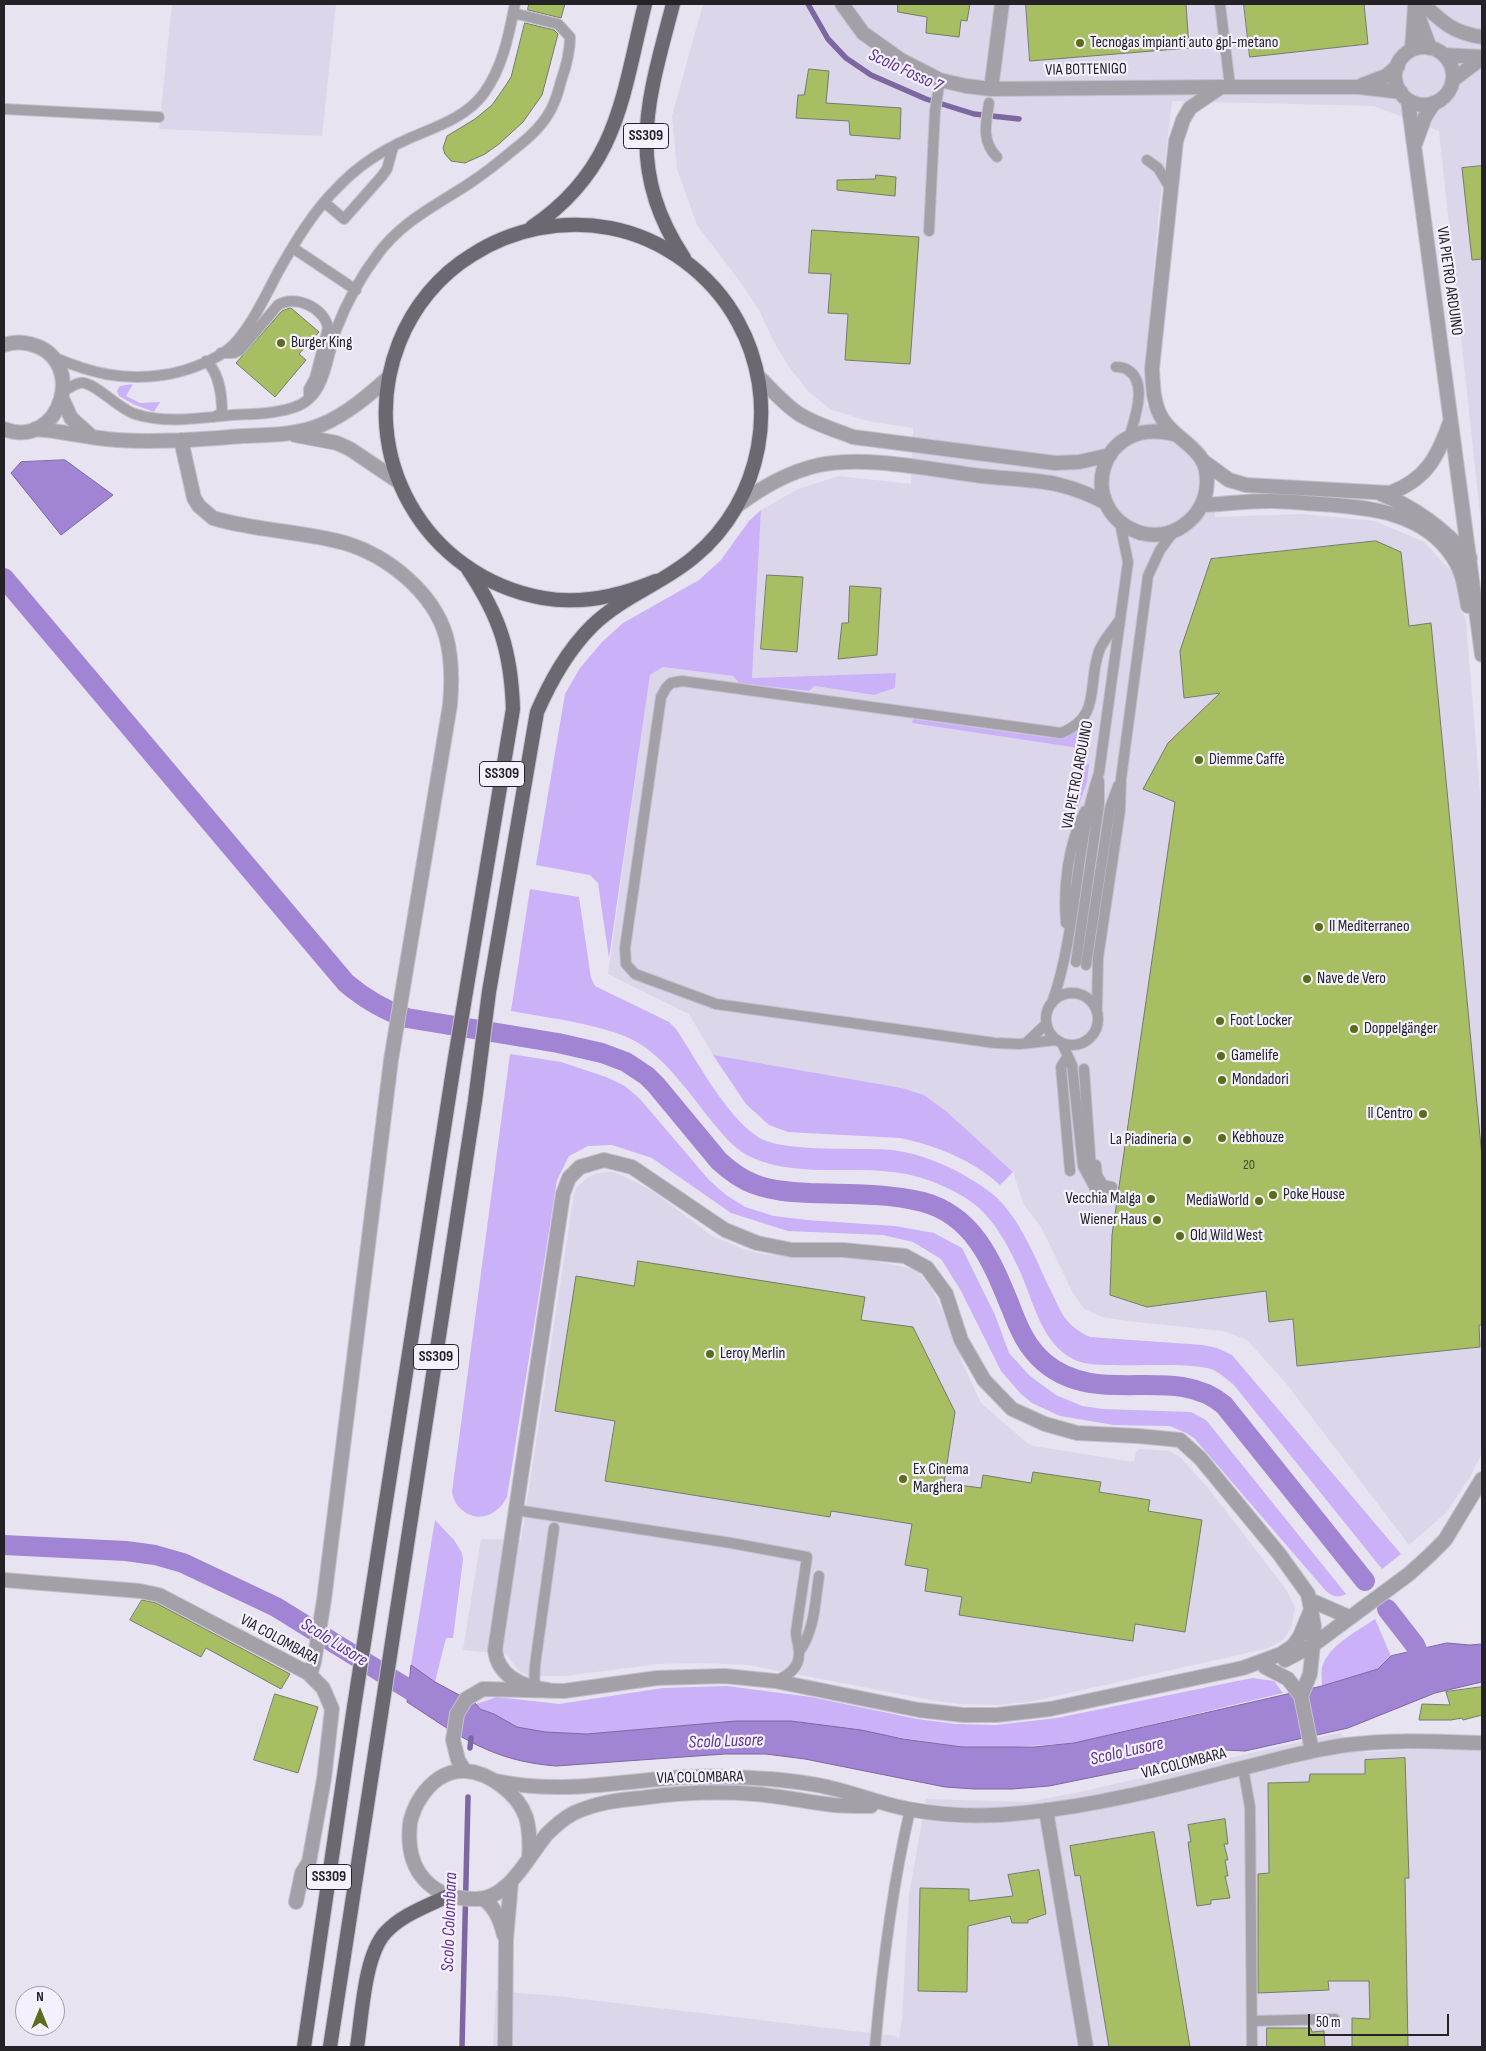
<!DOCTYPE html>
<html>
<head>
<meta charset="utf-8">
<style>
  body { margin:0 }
  #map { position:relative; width:1486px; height:2051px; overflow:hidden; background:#e7e3f1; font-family:"Sofia Sans Condensed",sans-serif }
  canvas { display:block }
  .frame { position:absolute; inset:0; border:5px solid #242227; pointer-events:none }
  .north { position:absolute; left:15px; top:1986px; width:50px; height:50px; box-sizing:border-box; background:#f5f0fe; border:1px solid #a19ea8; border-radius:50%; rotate:0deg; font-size:14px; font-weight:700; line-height:20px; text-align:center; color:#242227 }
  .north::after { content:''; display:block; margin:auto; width:18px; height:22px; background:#5b6d19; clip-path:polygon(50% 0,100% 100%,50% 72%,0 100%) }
  .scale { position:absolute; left:1308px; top:2014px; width:141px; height:22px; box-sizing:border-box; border:2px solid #242227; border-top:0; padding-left:6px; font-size:15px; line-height:18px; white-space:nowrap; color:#242227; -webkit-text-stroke:4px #f5f0fe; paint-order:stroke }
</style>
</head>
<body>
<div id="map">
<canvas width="1486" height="2051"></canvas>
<div class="frame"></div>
<div class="north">N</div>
<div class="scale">50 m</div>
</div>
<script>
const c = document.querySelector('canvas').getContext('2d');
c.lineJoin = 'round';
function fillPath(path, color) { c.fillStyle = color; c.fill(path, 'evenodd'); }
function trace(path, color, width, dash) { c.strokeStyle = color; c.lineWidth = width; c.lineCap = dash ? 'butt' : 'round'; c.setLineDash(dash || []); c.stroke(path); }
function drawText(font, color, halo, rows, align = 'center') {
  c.font = font + ' "Sofia Sans Condensed",sans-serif'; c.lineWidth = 4.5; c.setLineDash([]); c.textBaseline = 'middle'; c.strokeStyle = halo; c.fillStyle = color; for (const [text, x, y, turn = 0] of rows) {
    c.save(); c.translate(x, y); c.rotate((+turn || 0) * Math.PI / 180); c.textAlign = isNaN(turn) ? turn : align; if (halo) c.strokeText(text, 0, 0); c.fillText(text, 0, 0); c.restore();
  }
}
const built = new Path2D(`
  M172,4H336L322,136L159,129Z
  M703,4H1482V533L1439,131L1374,106L1172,101L1159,211L1146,357V405L1184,435L1212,480L1215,517L1302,514L1375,521L1424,542L1452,572L1466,622L1482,816V1453L1470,1477L1446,1513L1409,1545L1285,1382L1247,1340L1223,1331L1127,1321L1102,1317L1084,1309L1072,1291L1041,1227L1024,1205L1013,1172L946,1111L924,1095L902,1088L713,1055L689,1014L608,974L650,675L663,667L733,676L740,683L809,691L813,686L874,695L895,688L896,673L752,678L761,510L798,489L839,476L911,484L913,428L867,421L830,409L808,391L789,367L774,342L759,310L741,283L697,225L677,169L672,116Z
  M606,1172H614L636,1182L654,1192L712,1236L746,1250L762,1254L800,1257L862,1259L915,1269L931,1287L964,1357L960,1358L981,1403L1027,1443L1033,1446L1134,1462L1136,1452L1139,1449L1169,1451L1180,1457L1209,1489L1285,1588L1295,1607L1291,1628L1283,1640L1269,1648L1029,1702L998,1705L959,1704L931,1700L748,1665L702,1663L658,1664L565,1676H529L519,1671L506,1654L463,1650L481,1539L521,1540L574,1194L577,1187L587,1178L595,1174Z
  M1339,1733L1365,1752L1411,1750H1482V2047H493L496,1991L556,1996L896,2036L899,2039L902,2018L909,1894L926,1799L1028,1802L1080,1792Z`);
const green = new Path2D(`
  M133,384L126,396L140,403L160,402L154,412L133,404L119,396L117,391L120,386Z
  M761,510L752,678L896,673L895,688L874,695L814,686L809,691L739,683L733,676L663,667L650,675L609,958L598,883L590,875L536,865L565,694L580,668L602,642L623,623L699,580L721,560L749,521Z
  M913,719L1051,738L1065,737L1080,729L1082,731L1079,748L912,723Z
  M1080,763L1089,764L1087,782L1070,829Z
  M530,889L579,897L591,978L595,986L669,1022L676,1029C698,1062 725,1115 758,1137C783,1153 859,1147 892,1150C925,1154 959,1170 986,1189C1019,1212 1034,1257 1052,1293C1056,1301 1060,1312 1066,1319C1072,1327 1081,1333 1090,1337L1203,1345L1217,1348L1232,1355L1401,1554L1382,1569L1233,1384C1225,1378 1217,1370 1207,1368C1182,1363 1141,1366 1115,1365C1102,1365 1087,1365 1075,1360C1041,1345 1033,1299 1019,1269C1008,1246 995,1220 974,1204C952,1187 920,1175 893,1172C846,1166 797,1177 753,1158C736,1151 725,1137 714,1124C692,1097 666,1058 635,1041C603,1024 548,1018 511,1011Z
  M510,1054L561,1062L606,1077L625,1086L640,1099L709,1180L726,1195L745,1207L774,1216L807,1220L895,1226L934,1233L962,1248L995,1315L1009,1353L1030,1376L1056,1395L1082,1406L1103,1409L1191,1412L1206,1420L1346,1594C1339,1598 1332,1597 1326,1591L1194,1438L1186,1433L1170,1426L1114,1425L1060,1416L1032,1403L1021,1394L1001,1371L960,1289L941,1259L913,1242L883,1235L788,1231L731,1213L652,1158L612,1145L588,1146L569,1156L557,1180L507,1497C504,1503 500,1508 494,1512C476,1524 455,1511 452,1492Z
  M713,1055L902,1088L924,1095L946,1111L1013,1172L1000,1185C971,1159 937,1146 900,1138L788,1132L769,1125L746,1104Z
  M435,1520L454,1540L462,1553L463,1559L453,1638H446L435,1682L411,1665Z
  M1375,1619L1391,1656L1378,1669L1322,1686C1322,1678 1320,1669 1324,1662C1333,1643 1359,1630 1375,1619Z
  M1252,1678L1274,1681L1283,1693L1074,1743L999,1748L962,1747L791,1721H736L587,1734L545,1732L517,1727L494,1714L479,1709L476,1704L497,1697L559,1704L663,1688L727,1686L811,1697L917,1719L956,1724L996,1725L1057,1718Z`);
const water = new Path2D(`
  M65,460L113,495L61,535L11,473L21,462Z
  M1447,1643L1470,1645L1482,1644V1682L1435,1693L1348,1728L1245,1751L1226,1750L1049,1786L1012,1789H974L945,1787L805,1759L766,1754H725L556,1766C491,1761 459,1736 407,1702L411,1665L435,1682L476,1704L480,1709L494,1714L517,1727L545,1732L587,1734L736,1721H791L861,1730L903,1739L962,1747H1034L1074,1743L1322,1686L1378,1669L1391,1656Z`);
const stream = new Path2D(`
  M808,4L828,39L846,58L871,75L926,99L974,114L1019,119
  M470,1748L471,1738
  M462,2047L468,1797`);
const canal = new Path2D(`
  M4,578L346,983C365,999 383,1010 407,1018L558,1043L602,1053L626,1062L647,1076L656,1085L719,1161C730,1171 740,1179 754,1184C772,1191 791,1192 810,1193C847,1194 887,1193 923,1202C975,1216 993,1264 1011,1308C1019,1329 1027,1348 1045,1363C1099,1408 1174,1363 1224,1405L1365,1581
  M4,1545L126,1551L155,1555L183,1563L276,1607L431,1703
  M1387,1609L1415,1645L1427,1674`);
const building = new Path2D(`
  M529,4H565L561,18L528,10Z
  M898,4H970L967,21L961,20L959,37L926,33L927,17L898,12Z
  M1026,4H1186L1189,48L1030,61Z
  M1244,4H1364L1368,44L1250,57Z
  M525,23L554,30L558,34L542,95L523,122L499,144L485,154L465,163L451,161L445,154L443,148L447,136L475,119L492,105L506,85L511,77Z
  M809,69L829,71L826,103L901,108L900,139L850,135L849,121L796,118L798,95H804Z
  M1482,166V259L1472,260L1462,168Z
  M876,175L896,177L895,196L837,190V180L875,179Z
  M812,230L919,237L910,364L845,360L848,314L828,313L831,274L809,273Z
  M291,308L319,332L299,354L306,360L275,397L236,363L282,311Z
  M1376,541L1401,552L1409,626L1431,623L1482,1157V1325H1479L1480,1347L1297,1366L1293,1319L1269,1322L1266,1291L1147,1307L1110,1295L1112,1235L1175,802L1143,789L1168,743L1220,693L1184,698L1180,651L1211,559Z
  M767,575L803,577L797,652L761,649Z
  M850,586L881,588L877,655L838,659L842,623H848Z
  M638,1261L865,1297L861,1320L913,1327L955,1412L944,1483L981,1488L983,1475L1031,1483L1033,1472L1101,1482L1099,1492L1150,1500L1148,1511L1202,1520L1185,1632L1135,1624L1133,1641L959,1615L962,1597L925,1591L928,1569L905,1565L912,1524L831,1511L830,1517L605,1481L615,1421L555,1411L576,1276L634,1286Z
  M142,1600L156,1603L290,1674L281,1689L206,1648L201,1657L130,1620Z
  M1482,1687V1715L1463,1720L1462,1718L1451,1720H1419L1422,1704L1450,1705L1446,1692Z
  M275,1694L318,1707L298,1773L254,1760Z
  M1405,1758L1409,1878H1405L1408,2047H1352V2018L1370,2019L1369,1981H1328L1329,1990L1258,1993V1874L1269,1873L1268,1783L1309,1782L1310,1774H1365V1760Z
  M1225,1819L1228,1844H1224L1228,1860H1225L1228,1876H1225L1230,1898L1211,1900V1904L1197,1906L1188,1842H1191L1188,1825Z
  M1154,1832L1190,2047H1109L1080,1875L1075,1876L1070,1846Z
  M1039,1870L1046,1914L1028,1920V1923H1012L1010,1916L968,1926L967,1992L918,1991L920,1888L969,1889V1901L1013,1896L1008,1875Z
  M1267,2028H1311L1312,2032L1324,2031L1325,2047H1267Z`);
const service = new Path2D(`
  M1220,4L1230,86
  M989,103C986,123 981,141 997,157
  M4,109L159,117
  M1147,160L1158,168L1170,188
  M324,202L344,219L382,176L387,169L393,147
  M929,231L935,111L940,80
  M293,248L356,290
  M221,353H234L240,350L278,305C295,294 325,308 328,328L315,378L309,389V395
  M53,357C91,373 122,381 163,375C184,372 209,363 226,351C247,336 266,295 278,272C295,242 314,210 339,186C358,166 383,150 408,139C435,127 466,118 484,93C503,67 509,34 515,4
  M206,361C219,372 222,396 222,413L214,417
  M1116,367C1119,367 1125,368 1128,370C1148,383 1135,417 1130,435
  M64,391C69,388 74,384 80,383C93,380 118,409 135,414C166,424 201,418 232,415C252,414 273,414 292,408C327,398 326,358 336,330C346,304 361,276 378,254C402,221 437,205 470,183C485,173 499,162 512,151C529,138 546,123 554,103C557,96 559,89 561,81C566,67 570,53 570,37L558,24L513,13
  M1066,923C1063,886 1068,845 1085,811
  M1076,962L1099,805V781
  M1086,965L1110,808L1118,786
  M1046 1019a26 26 0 1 1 52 0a26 26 0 1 1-52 0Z
  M1052,1003C1078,929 1074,847 1099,773L1128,562L1120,523
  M1097,1008L1098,958L1120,810L1121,779L1148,576L1160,550L1174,531
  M1056,1040L1020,1044L995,1043L716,1004L635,974L626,964L625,948L661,697L666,688L671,683L682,681L1061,733C1102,717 1087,685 1099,651C1103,640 1114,629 1120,619
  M1026,1043L1045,1025
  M1062,1043L1072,1065L1083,1166L1092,1183
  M1068,1056L1061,1067L1070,1171
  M1084,1069L1092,1183L1097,1192L1111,1195
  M1096,1165L1097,1175L1103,1185L1112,1187
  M516,1510L731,1543L807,1557L796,1632C796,1639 799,1645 799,1652C800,1667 788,1676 775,1681
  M799,1652C815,1630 815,1602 819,1576
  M534,1688L535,1665L554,1528
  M1243,1768L1250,1807L1252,2047
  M1252,2021L1335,2019
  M875,2047C882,1968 892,1887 910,1810`);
const minor = new Path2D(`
  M842,4L863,33L901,60L940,80L966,86L991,89L1221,87
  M1423,4C1443,23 1454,33 1482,37
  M1417,13L1430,48
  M1412,49L1415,4
  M991,89L1002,4
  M1408,100L1482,655
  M1415,144L1425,117L1434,103
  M4,345C12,342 22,342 30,344C89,358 61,451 4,429
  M62,398L71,418L91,436
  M35,429C63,431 89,438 117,440C159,443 201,439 243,436C269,435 297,435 321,425C347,414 368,396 389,377
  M295,435L337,443L350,449L399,482
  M181,440L194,498L199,506L213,518C256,531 302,531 345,543C388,556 433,592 446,636C452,658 452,683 450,705L391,1060L324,1600L314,1662L310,1675
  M1203,461L1229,480L1246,485L1390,493C1427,479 1438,456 1450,422
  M1381,494C1417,508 1445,530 1470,558
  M1202,505C1224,504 1247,501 1270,501C1287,501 1303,503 1319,504C1368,507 1426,512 1454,559C1463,573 1465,590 1468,606
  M4,1580L140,1591L159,1595L308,1673L323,1688L332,1709L324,1779L309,1862L302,1873L296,1902
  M1310,1600L1349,1617
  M1285,1660L1313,1645L1409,1574L1430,1555L1445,1540L1482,1479
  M1265,1667L1288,1679L1301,1696L1312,1751
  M548,1690C524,1687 498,1677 495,1650L563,1194L569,1178L580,1167L604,1160L632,1167L725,1230L757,1243L792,1250H843L905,1256L927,1268L946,1294L961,1340L984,1380L1012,1409L1045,1424L1077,1433L1138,1436L1180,1440L1200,1458L1280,1555L1308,1594L1314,1626L1313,1645L1310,1674L1301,1696
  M465,1771L458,1760L453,1740L457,1714L466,1699L483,1689L564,1691L657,1678L725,1676L775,1681L919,1710L963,1715H997L1050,1709L1243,1668L1281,1654L1293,1646L1300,1636L1310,1612
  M496,1781C559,1794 608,1783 671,1778C704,1775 738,1777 771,1779C790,1781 812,1783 831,1788C857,1794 881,1804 908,1809C945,1816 986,1817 1023,1813C1095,1806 1165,1788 1234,1770C1272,1761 1308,1750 1347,1745C1392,1739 1437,1742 1482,1743
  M1046,1810L1086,2047
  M529,1858C530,1844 530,1831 526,1817C518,1794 489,1772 465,1771C446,1770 431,1782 421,1797C416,1804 411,1816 410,1824C405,1871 431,1900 477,1899C509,1899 529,1855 547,1834C555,1826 564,1818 574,1813C595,1803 618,1800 641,1798C678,1793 716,1791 754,1794C781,1796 807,1802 833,1805C846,1806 859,1806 871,1806
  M484,1899C496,1909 500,1920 504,1935
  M505,2047L506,1940L511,1882`);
const tertiary = new Path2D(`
  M1395 76a29 29 0 1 1 58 0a29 29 0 1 1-58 0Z
  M1444,55L1482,57
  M1453,80L1482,58
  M1362,85L1386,76L1398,66
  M759,377C772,390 784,404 799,414C815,424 835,430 853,437L1055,463L1079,462L1110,455
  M1177,435C1097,412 1074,512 1141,533C1153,536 1167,535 1178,529C1192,521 1203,508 1206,491C1213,449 1181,446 1163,420C1153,405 1153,386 1152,369L1176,141L1183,120L1190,108L1221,87H1359L1401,92
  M738,505C763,487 788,472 819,465C866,455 933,470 981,476C1007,479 1035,479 1060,485C1076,489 1091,495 1106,503`);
const primary = new Path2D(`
  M673,4C648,100 624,167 684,258
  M532,227C618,169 622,97 645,4
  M304,2047L354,1707L454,1064L513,709C511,651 500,617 468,569
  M330,2047L475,1101L489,992L537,712C551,680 567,651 592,626C623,596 662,584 694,557C763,500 781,400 738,322C712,274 663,238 610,228C562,219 512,229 472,255C439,275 413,307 399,343C355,455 425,577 543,598C582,605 620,596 656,581
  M357,2047C362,2016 364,1957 385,1933C401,1915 427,1906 448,1896`);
const markers = [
  [1080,43,5,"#5b6d19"],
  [281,343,5,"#5b6d19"],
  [1199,760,5,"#5b6d19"],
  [1319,927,5,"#5b6d19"],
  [1307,979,5,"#5b6d19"],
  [1220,1021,5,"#5b6d19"],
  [1354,1029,5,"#5b6d19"],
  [1221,1056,5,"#5b6d19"],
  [1222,1080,5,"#5b6d19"],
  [1423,1114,5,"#5b6d19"],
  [1222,1138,5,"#5b6d19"],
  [1187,1140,5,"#5b6d19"],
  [1273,1195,5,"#5b6d19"],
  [1151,1199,5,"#5b6d19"],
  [1259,1201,5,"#5b6d19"],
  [1157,1220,5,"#5b6d19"],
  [1180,1236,5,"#5b6d19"],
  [710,1354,5,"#5b6d19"],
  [903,1479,5,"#5b6d19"]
];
const numberNames = [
  ["20",1249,1165]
];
const shields = [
  [646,136,45],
  [502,774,45],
  [436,1357,45],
  [329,1877,45]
];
const shieldNames = [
  ["SS309",646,136],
  ["SS309",502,774],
  ["SS309",436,1357],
  ["SS309",329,1877]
];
const poiNames = [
  ["Tecnogas impianti auto gpl-metano",1090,43],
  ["Burger King",291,343],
  ["Diemme Caffè",1209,760],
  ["Il Mediterraneo",1329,927],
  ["Nave de Vero",1317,979],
  ["Foot Locker",1230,1021],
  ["Doppelgänger",1364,1029],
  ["Gamelife",1231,1056],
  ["Mondadori",1232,1080],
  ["Il Centro",1413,1114,"right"],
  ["Kebhouze",1232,1138],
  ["La Piadineria",1177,1140,"right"],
  ["Poke House",1283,1195],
  ["Vecchia Malga",1141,1199,"right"],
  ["MediaWorld",1249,1201,"right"],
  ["Wiener Haus",1147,1220,"right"],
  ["Old Wild West",1190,1236],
  ["Leroy Merlin",720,1354],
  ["Ex Cinema",913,1470],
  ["Marghera",913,1488]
];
const streetNames = [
  ["VIA BOTTENIGO",1086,70,-1],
  ["VIA PIETRO ARDUINO",1449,281,82],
  ["VIA PIETRO ARDUINO",1078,775,-79],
  ["VIA COLOMBARA",279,1640,29],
  ["VIA COLOMBARA",1184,1764,-14],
  ["VIA COLOMBARA",700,1778,-1]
];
const waterNames = [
  ["Scolo Fosso 7",905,71,25],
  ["Scolo Lusore",334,1643,32],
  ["Scolo Lusore",726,1742,-2],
  ["Scolo Lusore",1127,1752,-13],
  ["Scolo Colombara",450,1922,-88]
];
fillPath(built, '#dcd6ea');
fillPath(green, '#cab1f8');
fillPath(water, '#a284d5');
trace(water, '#7c67a1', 1);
trace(stream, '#7c67a1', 5.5);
trace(canal, '#a284d5', 20);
fillPath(building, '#a8be62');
trace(building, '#767a6e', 1);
trace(service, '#c4c0cd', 12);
trace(minor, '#c4c0cd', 16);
trace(tertiary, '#c4c0cd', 16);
trace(primary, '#c4c0cd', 16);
trace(service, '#a3a1a7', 10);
trace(minor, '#a3a1a7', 14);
trace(tertiary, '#a3a1a7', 14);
trace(primary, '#6b6872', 14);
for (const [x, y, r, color] of markers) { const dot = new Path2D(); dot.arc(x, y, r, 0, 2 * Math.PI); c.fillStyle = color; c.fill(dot); trace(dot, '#f5f0fe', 2); }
drawText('14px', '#454936', null, numberNames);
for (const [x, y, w] of shields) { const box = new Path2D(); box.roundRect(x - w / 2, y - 12.5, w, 25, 4); c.fillStyle = '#f5f0fe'; c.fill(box); trace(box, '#242227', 1); }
drawText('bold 15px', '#242227', null, shieldNames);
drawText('16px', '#242227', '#f5f0fe', poiNames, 'left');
drawText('16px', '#242227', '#f5f0fe', streetNames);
drawText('italic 18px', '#5d3393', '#f5f0fe', waterNames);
</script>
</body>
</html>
